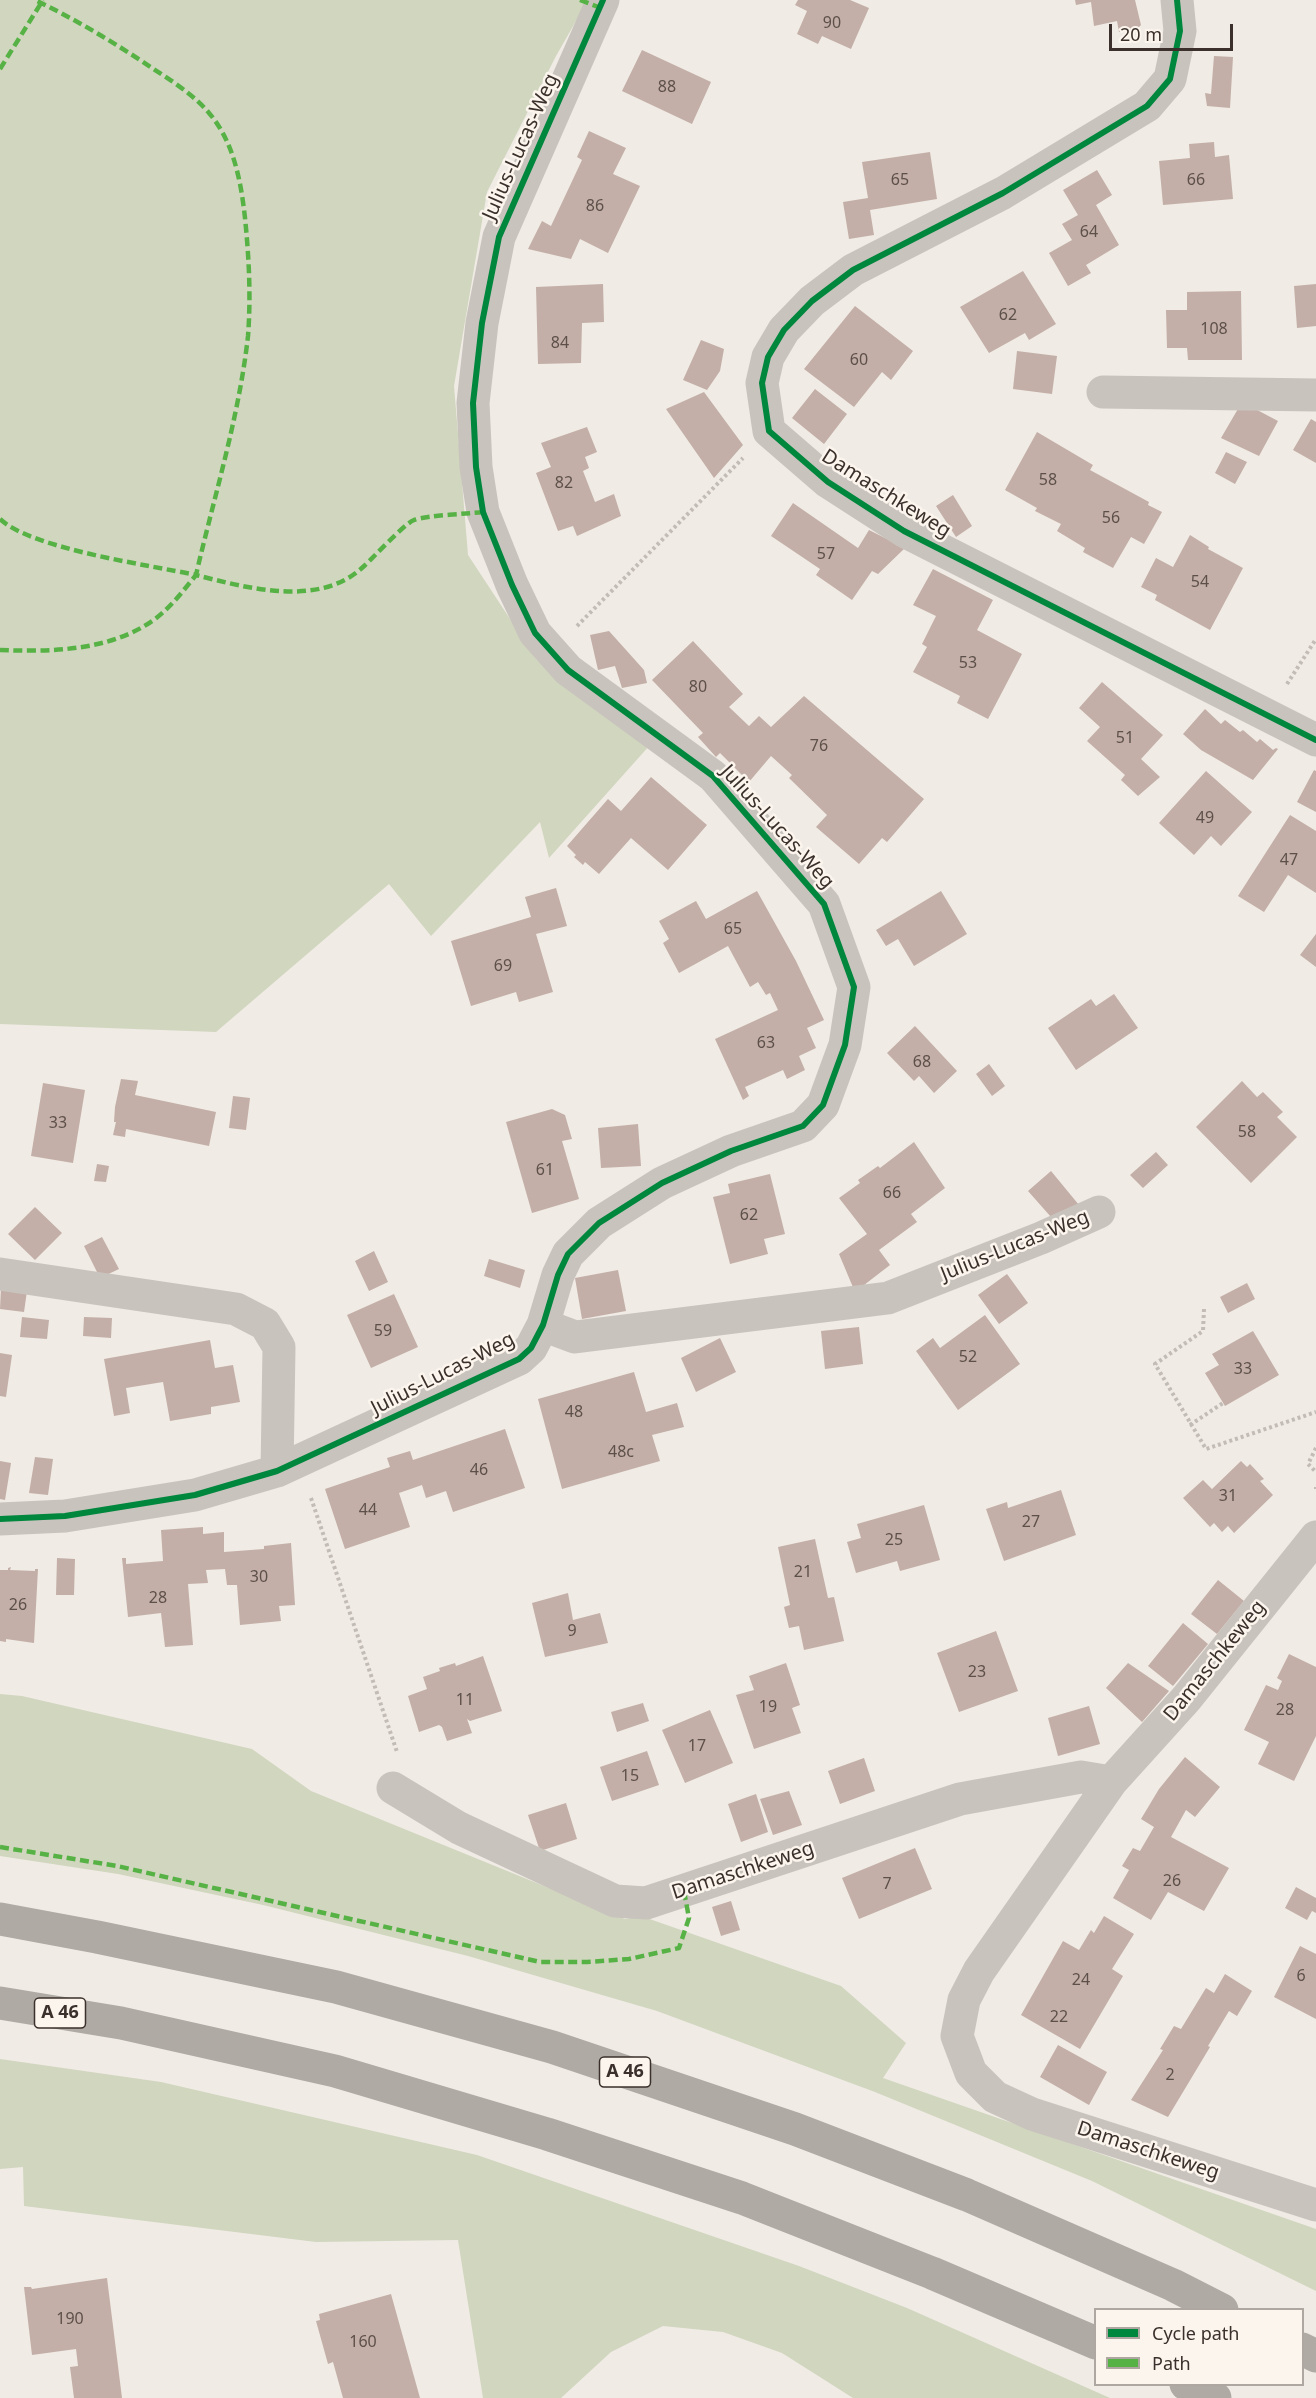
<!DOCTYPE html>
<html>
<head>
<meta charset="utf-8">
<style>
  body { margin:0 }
  #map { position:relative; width:1316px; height:2398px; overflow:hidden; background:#f0ebe5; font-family:"Noto Sans",sans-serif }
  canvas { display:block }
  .legend { position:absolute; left:1094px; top:2308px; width:210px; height:78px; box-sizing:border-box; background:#fbf5ee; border:2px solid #aea6a0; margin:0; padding:8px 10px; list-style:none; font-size:18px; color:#3b302b }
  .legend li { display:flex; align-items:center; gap:12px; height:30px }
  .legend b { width:30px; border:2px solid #aea6a0 }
  .scale { position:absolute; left:1109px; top:24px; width:124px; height:27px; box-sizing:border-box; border:3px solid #3b302b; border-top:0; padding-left:8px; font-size:18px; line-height:21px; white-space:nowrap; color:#3b302b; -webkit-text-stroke:4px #fbf5ee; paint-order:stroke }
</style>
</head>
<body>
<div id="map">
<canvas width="1316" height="2398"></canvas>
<ul class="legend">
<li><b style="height:8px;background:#00873e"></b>Cycle path</li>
<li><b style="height:8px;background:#57b246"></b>Path</li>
</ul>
<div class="scale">20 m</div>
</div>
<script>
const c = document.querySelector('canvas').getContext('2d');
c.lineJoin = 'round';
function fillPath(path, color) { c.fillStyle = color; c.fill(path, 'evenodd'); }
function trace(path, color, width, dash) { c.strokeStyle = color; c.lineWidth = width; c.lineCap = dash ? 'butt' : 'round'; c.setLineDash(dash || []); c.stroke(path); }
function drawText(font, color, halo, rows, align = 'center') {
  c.font = font + ' "Noto Sans",sans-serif'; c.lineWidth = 5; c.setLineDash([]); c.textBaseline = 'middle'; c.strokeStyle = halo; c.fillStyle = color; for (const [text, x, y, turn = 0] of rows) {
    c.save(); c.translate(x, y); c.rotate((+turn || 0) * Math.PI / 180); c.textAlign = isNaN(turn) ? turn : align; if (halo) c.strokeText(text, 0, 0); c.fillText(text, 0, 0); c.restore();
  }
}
const green = new Path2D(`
  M0,0H588L556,56L487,192L454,386L468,555L537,660L650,745L549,858L540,822L431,936L389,884L216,1032L0,1024Z
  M0,1694L22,1696L252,1749L311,1791L625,1919L641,1916L841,1986L906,2043L883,2078L1316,2229V2291L1092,2181L875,2092L657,2011L468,1956L263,1905L118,1874L0,1856Z
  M0,2059L161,2082L477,2155L799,2266L907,2308L1110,2398H853L782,2353L723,2332L663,2326L611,2352L561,2398H483L458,2240L316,2242L24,2206L23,2167L0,2169Z`);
const building = new Path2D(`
  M798,0H850L869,8L851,49L822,36L818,44L797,34L807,11L795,5Z
  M1075,0H1135L1141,25L1138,28L1119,32L1117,21L1094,26L1091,2L1076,5Z
  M642,50L711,82L692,124L622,91Z
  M1214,56L1233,57L1230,108L1207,106L1205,93L1211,94Z
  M589,131L626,148L613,174L640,186L608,253L580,239L571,259L528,249L542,221L551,226L582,160L577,157Z
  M1214,142L1215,157L1229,155L1233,199L1163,205L1159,161L1190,158L1189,144Z
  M930,152L937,199L870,210L874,235L849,239L843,202L868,198L862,162Z
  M1097,170L1112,195L1096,205L1119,245L1086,265L1091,273L1068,286L1049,253L1072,240L1062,224L1078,215L1063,190Z
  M1023,271L1056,324L1029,340L1025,333L989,353L960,307Z
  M603,284L604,322L582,323L581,363L538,364L536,287Z
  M1316,284V326L1297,328L1294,286Z
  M1241,291L1242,360H1188L1187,348H1167L1166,310H1187V292Z
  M855,306L913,351L891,380L882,372L854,407L804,369Z
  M701,340L724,349L720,371L707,390L683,380Z
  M1017,351L1057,356L1052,394L1013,389Z
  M815,389L847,414L824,444L792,418Z
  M704,392L743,445L714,478L666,409Z
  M1242,402L1278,421L1259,456L1221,438Z
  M1311,419L1316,422V463L1293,450Z
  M587,427L597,452L585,457L589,468L583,471L595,502L614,494L621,516L577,536L573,526L558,531L536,473L551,467L541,443Z
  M1037,432L1093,465L1090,470L1149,502L1148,505L1162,512L1144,544L1131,537L1113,568L1083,552L1085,548L1057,531L1061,524L1035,511L1037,508L1005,490Z
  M1226,452L1247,462L1235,484L1215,473Z
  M953,495L972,526L956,537L936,506Z
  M793,503L858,548L869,530L905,548L878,574L872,571L852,600L816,575L820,569L771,536Z
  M1190,535L1209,547L1208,549L1243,568L1210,630L1155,600L1157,595L1141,587L1156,558L1173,567Z
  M933,569L993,600L977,630L1022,654L988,719L957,703L960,696L913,672L927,647L922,644L936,616L913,605Z
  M609,631L644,670L647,683L622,688L615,666L598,670L590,635Z
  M693,641L743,694L729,707L749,726L759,716L771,727L804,696L924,799L887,842L882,838L859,864L816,827L827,815L789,778L792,775L771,756L749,782L720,753L716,757L698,737L703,733L652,680Z
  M1102,682L1163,735L1141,759L1160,777L1138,796L1121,780L1125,775L1087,741L1100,727L1079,708Z
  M1205,709L1221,724L1225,720L1240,732L1243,730L1257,742L1260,739L1273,750L1276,748L1278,749L1253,780L1201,750L1183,734Z
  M1314,770L1316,771V812L1297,802Z
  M1206,771L1252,812L1221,846L1211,836L1194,855L1159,823Z
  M651,777L707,825L668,870L631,838L599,874L585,862L583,865L574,857L576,855L567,846L608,799L621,811Z
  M1290,815L1316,831V893L1288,875L1264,912L1238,896Z
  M556,888L567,926L536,934L553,992L519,1002L516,992L471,1006L451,941L531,917L525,897Z
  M757,891L796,961L824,1020L807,1028L816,1048L799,1056L805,1070L787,1079L783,1070L745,1087L749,1096L743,1100L715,1039L778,1010L770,993L766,995L758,982L750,987L728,946L679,973L663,943L669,939L659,921L696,901L706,919Z
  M941,891L967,934L914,966L898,939L886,946L876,930Z
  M1316,934V967L1300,955Z
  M1114,994L1138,1028L1076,1070L1048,1028L1091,999L1096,1006Z
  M915,1026L957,1071L934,1093L919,1076L914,1081L887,1053Z
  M989,1064L1005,1086L992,1096L976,1074Z
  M121,1079L138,1081L135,1095L216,1112L209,1146L126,1129L125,1137L113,1135L116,1122H114L115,1107Z
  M1242,1081L1257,1097L1263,1092L1283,1112L1277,1117L1297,1137L1251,1183L1196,1127Z
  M43,1083L85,1090L73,1163L31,1156Z
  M233,1096L250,1098L246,1130L229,1128Z
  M552,1109L565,1115L572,1139L562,1141L579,1199L532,1213L506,1122Z
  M638,1124L641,1166L601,1168L598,1128Z
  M914,1142L945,1188L911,1214L917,1222L879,1250L890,1265L855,1292L839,1254L867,1234L839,1198L860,1183L858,1180L878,1166L880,1168Z
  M1156,1152L1168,1165L1143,1188L1130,1175Z
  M97,1164L109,1166L106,1182L94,1181Z
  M1051,1171L1079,1205L1051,1217L1028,1191Z
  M770,1174L785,1234L764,1239L768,1254L730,1264L713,1197L730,1193L728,1184Z
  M35,1207L62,1233L35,1260L8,1234Z
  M102,1237L119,1269L100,1278L84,1246Z
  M374,1251L388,1282L369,1291L355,1261Z
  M489,1259L525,1270L520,1288L484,1276Z
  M618,1270L626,1311L582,1319L575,1278Z
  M1007,1274L1028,1303L999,1324L978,1295Z
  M1247,1283L1255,1299L1228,1313L1220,1297Z
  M1,1288L27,1291L24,1312L0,1309Z
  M394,1294L418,1347L371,1368L347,1315Z
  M985,1315L1020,1364L958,1410L916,1351L933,1338L940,1348Z
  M22,1317L49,1320L47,1339L20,1337Z
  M84,1317L112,1318L111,1338L83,1336Z
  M859,1327L863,1364L825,1369L821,1331Z
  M1253,1331L1279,1375L1225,1406L1205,1373L1219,1365L1212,1354Z
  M720,1338L736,1372L696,1392L681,1358Z
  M210,1340L215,1368L233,1365L240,1402L211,1407V1414L170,1421L163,1382L126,1388L130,1413L114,1416L104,1359Z
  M0,1353L12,1355L6,1397L0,1396Z
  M634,1372L646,1412L677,1403L684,1427L652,1435L660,1461L562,1489L538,1399Z
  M505,1429L525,1488L453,1512L446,1491L426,1498L422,1485L399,1493L410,1527L345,1549L325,1489L390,1467L387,1458L410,1451L413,1460Z
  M35,1457L53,1459L48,1495L29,1493Z
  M0,1461L11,1463L5,1500L0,1499Z
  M1241,1461L1247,1467L1250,1464L1264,1479L1260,1481L1273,1495L1234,1533L1228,1526L1222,1532L1214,1523L1210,1527L1183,1498L1203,1480L1212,1489Z
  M1061,1490L1076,1535L1004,1561L986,1509L1007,1502L1008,1508Z
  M924,1505L940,1560L900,1571L897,1561L856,1573L847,1542L861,1538L857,1524Z
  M203,1527V1534L224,1532V1552L264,1549V1546L291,1543L295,1605L279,1606L281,1621L240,1625L237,1585H227L225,1569L206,1570L208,1583L188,1584L193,1645L165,1647L161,1613L128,1617L122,1558H126V1564L163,1561L161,1530Z
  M815,1539L828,1598L834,1597L844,1641L804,1650L799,1626L789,1628L784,1607L790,1605L778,1547Z
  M57,1558L75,1559L74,1595H56Z
  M11,1567L10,1570L35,1571V1569H38L34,1643L6,1639V1642L0,1641V1570H8V1568Z
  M1218,1580L1244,1601L1217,1634L1191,1614Z
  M568,1593L573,1620L600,1613L608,1643L545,1657L532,1603Z
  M1183,1623L1208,1644L1173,1686L1148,1666Z
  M996,1631L1018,1691L959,1712L937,1653Z
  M1289,1654L1316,1667V1736L1294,1781L1258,1764L1269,1742L1244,1730L1266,1685L1278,1690L1282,1681L1277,1678Z
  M483,1656L502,1711L470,1721L467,1719L472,1733L447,1741L442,1727L439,1725L419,1732L408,1696L427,1689L423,1677L440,1671L439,1668L455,1663L456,1666Z
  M786,1663L800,1705L792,1708L801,1733L754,1749L736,1695L754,1690L749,1676Z
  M1128,1663L1169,1691L1142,1722L1106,1688Z
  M643,1703L649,1721L617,1732L611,1712Z
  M1089,1706L1100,1744L1058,1756L1048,1718Z
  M710,1710L733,1763L685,1783L662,1730Z
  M647,1751L659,1785L612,1801L600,1767Z
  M1185,1757L1220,1787L1195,1817L1186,1810L1171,1837L1229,1868L1204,1911L1168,1892L1151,1920L1113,1898L1129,1870L1122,1866L1133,1848L1140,1851L1154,1827L1141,1819L1159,1789Z
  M864,1758L875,1791L840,1804L828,1771Z
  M789,1791L802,1825L773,1835L760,1799Z
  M756,1794L768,1832L741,1842L728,1804Z
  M566,1803L577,1839L540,1851L528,1815Z
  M915,1848L932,1889L859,1919L842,1878Z
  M1296,1887L1316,1898V1913L1312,1911L1307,1920L1285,1908Z
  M731,1901L740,1930L721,1936L712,1907Z
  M1104,1916L1134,1934L1112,1969L1123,1976L1080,2049L1021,2015L1063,1941L1079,1950L1091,1930L1094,1933Z
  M1300,1946L1316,1954V2019L1274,1997Z
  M1225,1974L1252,1991L1237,2016L1229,2011L1208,2046L1210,2047L1168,2117L1131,2100L1163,2050L1160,2049L1174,2026L1181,2029L1206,1988L1214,1993Z
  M1058,2045L1107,2072L1089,2105L1040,2077Z
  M107,2278L122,2398H74L70,2367L78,2366L76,2349L32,2355L24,2287H31L32,2289Z
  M391,2294L420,2398H343L333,2362L328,2364L316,2321L320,2320L319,2314Z`);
const path = new Path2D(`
  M577,626L743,458
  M1287,684L1316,639
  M1204,1309L1203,1331L1155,1364L1206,1449L1316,1412
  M1190,1425L1223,1403
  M1316,1448L1308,1464L1316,1472
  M1316,1487V1489
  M311,1498L397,1752`);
const minor = new Path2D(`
  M1177,0L1180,31L1170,79L1147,106L1003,193L853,270L812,301L784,330L768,357L762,383L769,431L828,482L904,531L1316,740
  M1103,392L1316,395
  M0,1274L236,1309L265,1324L279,1347L277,1471
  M543,1325L575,1337L888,1298L1041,1238L1099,1212
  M0,1519L65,1516L195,1495L277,1471L519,1359L531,1348L543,1325L558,1275L568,1254L599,1223L662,1183L731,1151L803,1126L823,1105L845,1045L854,987L824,904L713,776L568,670L535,633L512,585L483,512L476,467L473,403L482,323L499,237L603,0
  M1316,1537L1186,1699L1111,1782L979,1971L964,2000L957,2036L971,2073L995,2097L1032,2114L1316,2205
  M393,1788L459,1828L615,1901L646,1903L960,1799L1081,1777L1111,1782`);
const highway = new Path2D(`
  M0,1919L97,1937L336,1987L552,2047L795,2129L967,2195L1173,2285L1222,2310
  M0,2003L121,2023L335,2071L547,2134L742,2198L932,2273L1096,2343
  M1302,2349L1316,2356
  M1186,2384L1215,2398`);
const quiet = new Path2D(`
  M580,0L601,8
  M0,69L43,0
  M0,519C32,549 149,565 196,575C214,497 239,417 248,336C251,297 249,257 245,218C241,182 234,142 209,113C194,95 172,81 152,68C115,43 75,19 35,0
  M0,650C52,652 111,651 155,619C171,607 183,591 196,575C247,588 319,608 363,567C373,558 404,524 414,520C429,515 466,514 483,512
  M0,1847L117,1866L540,1962H587L629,1959L679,1948L689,1918L684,1891`);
const cycleway = new Path2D(`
  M1177,0L1180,31L1170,79L1147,106L1003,193L853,270L812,301L784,330L768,357L762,383L769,431L828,482L904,531L1316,740
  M0,1519L65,1516L195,1495L277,1471L519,1359L531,1348L543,1325L558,1275L568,1254L599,1223L662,1183L731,1151L803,1126L823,1105L845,1045L854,987L824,904L713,776L568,670L535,633L512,585L483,512L476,467L473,403L482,323L499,237L603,0`);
const numberNames = [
  ["90",832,23],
  ["88",667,87],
  ["65",900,180],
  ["66",1196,180],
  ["86",595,206],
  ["64",1089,232],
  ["62",1008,315],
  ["108",1214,329],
  ["84",560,343],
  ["60",859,360],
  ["58",1048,480],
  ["82",564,483],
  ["56",1111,518],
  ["57",826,554],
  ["54",1200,582],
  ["53",968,663],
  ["80",698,687],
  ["51",1125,738],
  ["76",819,746],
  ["49",1205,818],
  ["47",1289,860],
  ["65",733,929],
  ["69",503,966],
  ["63",766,1043],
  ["68",922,1062],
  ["33",58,1123],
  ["58",1247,1132],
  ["61",545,1170],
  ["66",892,1193],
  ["62",749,1215],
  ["59",383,1331],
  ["52",968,1357],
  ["33",1243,1369],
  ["48",574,1412],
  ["48c",621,1452],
  ["46",479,1470],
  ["31",1228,1496],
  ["44",368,1510],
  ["27",1031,1522],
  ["25",894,1540],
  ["21",803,1572],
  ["30",259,1577],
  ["28",158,1598],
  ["26",18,1605],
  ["9",572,1631],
  ["23",977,1672],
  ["11",465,1700],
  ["19",768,1707],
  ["28",1285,1710],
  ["17",697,1746],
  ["15",630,1776],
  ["26",1172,1881],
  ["7",887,1884],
  ["6",1301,1976],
  ["24",1081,1980],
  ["22",1059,2017],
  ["2",1170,2075],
  ["190",70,2319],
  ["160",363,2342]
];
const shields = [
  [60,2013,51],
  [625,2072,51]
];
const shieldNames = [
  ["A 46",60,2013],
  ["A 46",625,2072]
];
const streetNames = [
  ["Julius-Lucas-Weg",521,147,-66],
  ["Damaschkeweg",886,494,32],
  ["Julius-Lucas-Weg",777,827,48],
  ["Julius-Lucas-Weg",1015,1246,-22],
  ["Julius-Lucas-Weg",443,1374,-27],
  ["Damaschkeweg",1215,1661,-51],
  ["Damaschkeweg",743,1871,-18],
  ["Damaschkeweg",1148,2151,18]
];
fillPath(green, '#d1d6bf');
fillPath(building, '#c3afa7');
trace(path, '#c2bbb6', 4, [3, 3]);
trace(minor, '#c9c3be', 33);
trace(highway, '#afaaa4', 33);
trace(quiet, '#57b246', 4.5, [9, 4.5]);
trace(cycleway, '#00873e', 6);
drawText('16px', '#5d504a', null, numberNames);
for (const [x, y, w] of shields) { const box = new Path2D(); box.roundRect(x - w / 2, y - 15, w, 30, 4.5); c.fillStyle = '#fbf5ee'; c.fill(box); trace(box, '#3b302b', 1.5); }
drawText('bold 18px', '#3b302b', null, shieldNames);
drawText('20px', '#3b302b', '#fbf5ee', streetNames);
</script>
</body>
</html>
